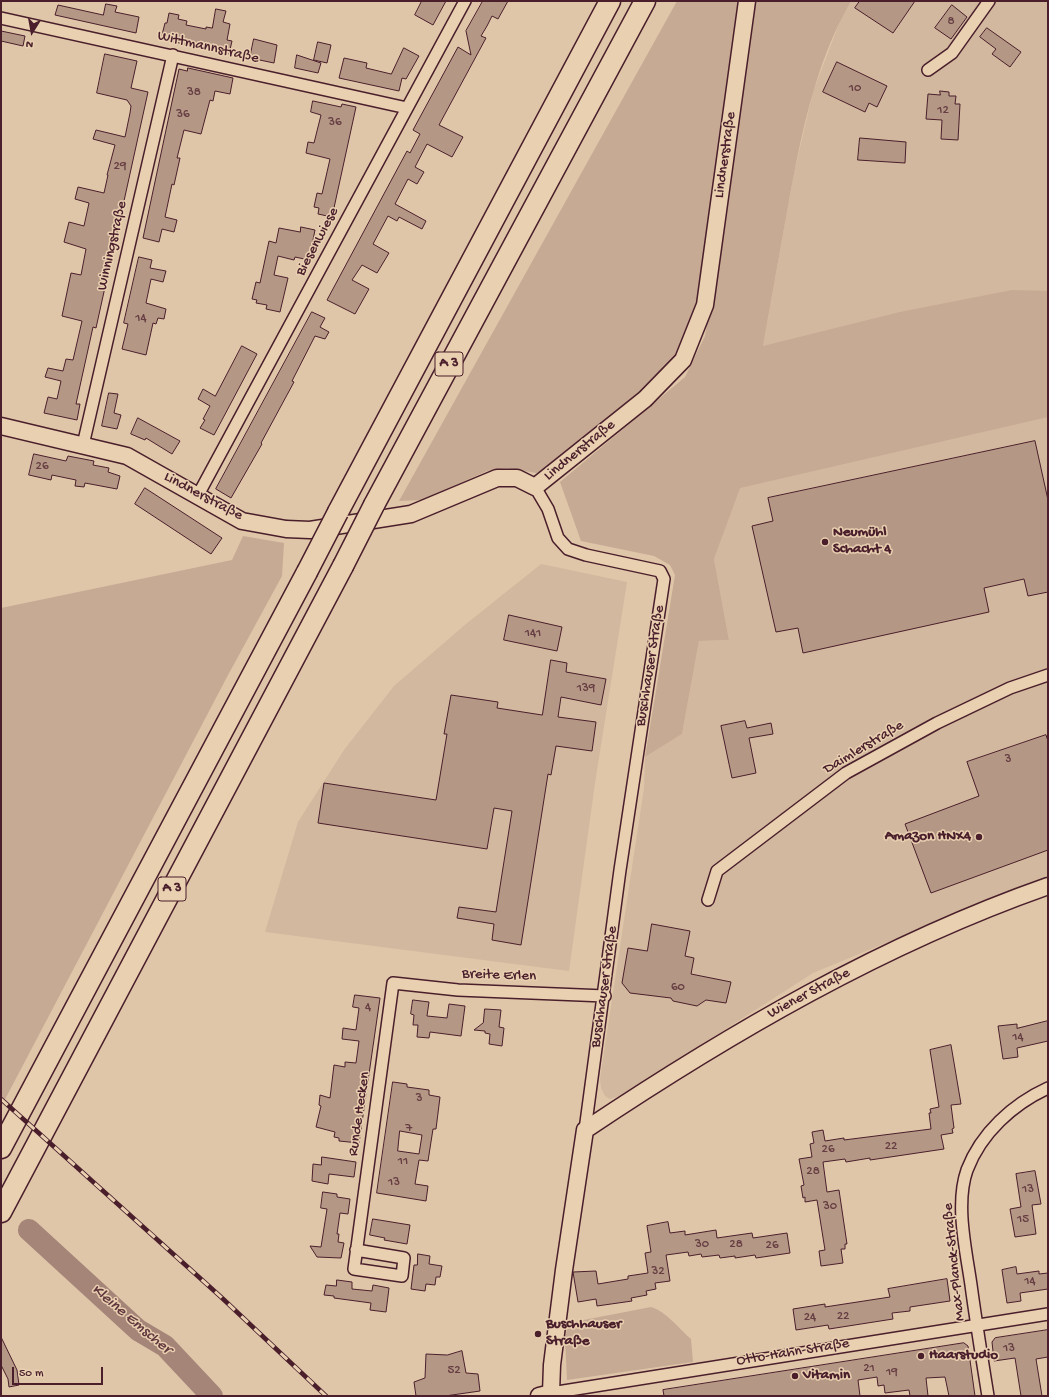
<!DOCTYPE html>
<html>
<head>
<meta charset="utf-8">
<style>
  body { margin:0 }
  #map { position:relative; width:1049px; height:1397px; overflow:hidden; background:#dfc6a9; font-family:"Gochi Hand",sans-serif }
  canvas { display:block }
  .frame { position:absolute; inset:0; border:2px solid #4a1f2b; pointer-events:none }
  .north { position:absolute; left:12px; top:12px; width:40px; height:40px; -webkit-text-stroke:3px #e9d0b1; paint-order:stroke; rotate:191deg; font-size:11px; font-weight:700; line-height:16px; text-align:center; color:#4a1f2b }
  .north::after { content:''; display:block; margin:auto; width:14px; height:18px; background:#4a1f2b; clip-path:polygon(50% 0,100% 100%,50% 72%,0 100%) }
  .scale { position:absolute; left:12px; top:1367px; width:91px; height:18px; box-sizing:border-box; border:2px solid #4a1f2b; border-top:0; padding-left:5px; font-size:12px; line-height:14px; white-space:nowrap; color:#4a1f2b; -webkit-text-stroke:3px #e9d0b1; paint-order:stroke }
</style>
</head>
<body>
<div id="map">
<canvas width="1049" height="1397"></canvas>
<div class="frame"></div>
<div class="north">N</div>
<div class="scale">50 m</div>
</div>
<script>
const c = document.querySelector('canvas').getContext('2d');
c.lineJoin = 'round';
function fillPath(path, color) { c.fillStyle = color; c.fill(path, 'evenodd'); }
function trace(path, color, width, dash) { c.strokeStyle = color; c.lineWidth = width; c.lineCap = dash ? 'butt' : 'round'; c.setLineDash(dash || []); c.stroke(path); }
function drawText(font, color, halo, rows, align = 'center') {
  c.font = font + ' "Gochi Hand",sans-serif'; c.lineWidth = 3; c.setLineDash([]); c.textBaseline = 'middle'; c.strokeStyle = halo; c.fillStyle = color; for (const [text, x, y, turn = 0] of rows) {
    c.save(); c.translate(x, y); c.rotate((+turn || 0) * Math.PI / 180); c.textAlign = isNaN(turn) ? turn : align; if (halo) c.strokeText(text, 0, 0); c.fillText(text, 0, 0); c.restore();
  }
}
const built = new Path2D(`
  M851,1H1048V876L813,973L623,1095L610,1099L605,1096L601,1088L600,1079L644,788L645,757L682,734L699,641L729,640L714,559L739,488L763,346L794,173L813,92L842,16Z
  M541,564L627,582L595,783L569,971L265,932L298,822L344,750L394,686L466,624Z`);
const green = new Path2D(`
  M677,1H741L704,304L682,359L544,471L536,473L507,468L487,471L422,500L399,501Z
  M756,1H851C814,65 800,140 787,212C779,256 771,301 763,346L900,312L1012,290L1048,291V417L740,488L714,559L729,640L699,641L682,734L645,757L675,575L670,565L654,556L581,541L560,482L685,377L705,336L723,229Z
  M243,536L284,543L282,576L227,677L1,1107V608L232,560Z
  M651,1307C667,1312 678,1328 691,1339L693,1362L567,1380L565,1339L568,1323Z`);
const river = new Path2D(`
  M29,1230L138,1330L165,1346L212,1396`);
const building = new Path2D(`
  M422,1H446L433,25L415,15Z
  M483,1H508L498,19L492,16L487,26L481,36L486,38L439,125L463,137L452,157L427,144L415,167L424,172L417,184L408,179L395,204L426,221L422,229L399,217L397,221L388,216L373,244L389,253L377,273L362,265L352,280L369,289L355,314L327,300L407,151L410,153L420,134L413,130L458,47L471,55L466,31Z
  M860,1H915L893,33L855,8Z
  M106,4L117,6L115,12L139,17L136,33L55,15L58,5L103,15Z
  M952,5L967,17L951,39L935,28Z
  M216,9L226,11L223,22L230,24L227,40L232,41L229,54L161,39L165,23H167L169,13L179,15L178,19L187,21L186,25L206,29V27L212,28Z
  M987,28L1021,52L1010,67L992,54L996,49L980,37Z
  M1,31L25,36L23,46L1,41Z
  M254,39L277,45L274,63L250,58Z
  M318,42L331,45L327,63L314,60Z
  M404,48L419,56L406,79L402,78L399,91L339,78L344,58L367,63L366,68L391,74Z
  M105,54L137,61L131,88L148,92L96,328L93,327L76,404H80L77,420L44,413L48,397L57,399L61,381L45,377L48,368L63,371L66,359L73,360L82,321L62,316L71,273L81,275L86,249L64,242L69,222L84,226L89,203L75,199L78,187L104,193L108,175H107L115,145L93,139L96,130L125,137L130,113L131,106L127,100L97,93Z
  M297,55L321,63L318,73L295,68Z
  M837,62L887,86L877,107L869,103L865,112L823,92Z
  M188,68L233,78L230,94L215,91L213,101L210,100L201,134L184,130L177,158H180L174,185L172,184L165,217L177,220L174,232L162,229L159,242L143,238L179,69L187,71Z
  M940,91L949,92V96H956L955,104H960L958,140L941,139L942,120L926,119L928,94L940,95Z
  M313,101L341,107L342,104L356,107L332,217L318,214L319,208L314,207L317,193L322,194L330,159L306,153L308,142L314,143L321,115L311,112Z
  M860,138L906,142L905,163L858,160Z
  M301,227L315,230L309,260L295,257L294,260L278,256L274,275L288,278L280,312L266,309L267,305L256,303L257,300L252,299L256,282L260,283L269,241L276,243L279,228L300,232Z
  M139,257L152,260L150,268L166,271L163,282L151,279L146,303L166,309L164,319L158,318L156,324L153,323L146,355L122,349L128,324L124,323Z
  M312,312L325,318L320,327L329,332L325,339L315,336L292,381L294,382L261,443L262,444L231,498L216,489Z
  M242,346L257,354L214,435L200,428L205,420L203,419L210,406L198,399L203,389L215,396Z
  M109,393L118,394L114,413L121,415L117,429L102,426Z
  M138,418L180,441L172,454L146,438L145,440L131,434Z
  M1035,441L1048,500V592L1028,596L1024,579L984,588L989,612L803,653L798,628L776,632L752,526L773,521L768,498Z
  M34,454L66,461L68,456L94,461L93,465L109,468L108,472L120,476L117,489L85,483L84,487L75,486L76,480L52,475L51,480L29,475Z
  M145,488L222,538L211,554L135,504Z
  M509,615L562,627L557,651L504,640Z
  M551,660L567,663L566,672L606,679L601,705L561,697L558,717L596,722L592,751L556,746L551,775L548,774L521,945L492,940L494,924L457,918L459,907L496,912L512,811L494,808L487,849L318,823L324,783L436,800L447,734H444L451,695L498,702L497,708L542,715Z
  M745,721L747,728L771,723L773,734L749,738L756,773L732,778L721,726Z
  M1046,735L1048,741V850L931,893L905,824L979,796L967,762Z
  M652,924L690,931L685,956L694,958L691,974L731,982L726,1003L706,1000L697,1006L673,1001L671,998L630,993L622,983L628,948L647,951Z
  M355,995L380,998L359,1143L339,1141V1138L334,1137L335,1132L316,1127L321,1106L319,1105L320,1095L330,1098L334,1065L345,1067V1062L356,1063L359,1041L342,1039L343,1028L356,1030L359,1008L353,1007Z
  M413,1000L429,1002L427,1016L447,1018L449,1004L465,1006L461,1036L430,1032L429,1038L417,1037L418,1025H413L414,1015L411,1014Z
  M485,1009L501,1010L499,1027L504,1028L502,1046L489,1044L490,1034L485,1033V1031L474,1030L483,1023Z
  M1048,1021V1041L1017,1048L1018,1057L1003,1059L998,1026L1017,1024V1028Z
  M951,1045L961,1104L951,1105L954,1128L952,1129L953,1133L941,1135L944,1149L870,1160V1158L846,1162L845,1159L823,1162L827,1192L839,1190L847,1244H845V1249H841L843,1263L821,1266L819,1251L825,1250L817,1200L805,1202V1197L803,1198L801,1186L804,1185L799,1159L812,1157L810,1144L814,1143L812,1132L823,1130L825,1141L844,1138V1140L931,1129L929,1113H931L930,1109L939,1107L930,1050Z
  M393,1082L407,1084V1087L429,1090V1095L440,1097L436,1129H433L428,1161L419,1160L415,1184L428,1186L426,1201L377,1193ZM400,1131L422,1135L419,1154L398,1151Z
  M322,1157L356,1162L354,1177L329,1174L328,1184L312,1181L313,1164L321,1165Z
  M1035,1171L1041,1204L1032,1205L1036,1234L1015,1237L1010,1209L1021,1207L1016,1174Z
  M323,1192L337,1194V1197L350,1199L348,1214L340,1213L337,1234H339L338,1242L344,1243L341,1258L317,1257L310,1246L321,1247L327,1209L321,1208Z
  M373,1219L410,1225L407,1244L384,1240L385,1238L370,1235Z
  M668,1222L670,1233L685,1231V1235L716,1230L717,1238L752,1233L753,1238L787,1233L790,1253L756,1258L755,1255L735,1258V1256L720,1258L719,1255L702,1257L701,1254L689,1256L688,1252L666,1255L670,1281L655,1283L656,1289L646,1291L647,1295L631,1298L632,1301L597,1306L596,1299L578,1302L573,1272L596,1271L598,1284L628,1279V1276L648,1273L645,1253L651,1252L647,1226Z
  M418,1254L430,1256L429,1264L442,1266L440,1277H436L435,1285L426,1284L425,1291L411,1289L414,1265H417Z
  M1016,1267L1017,1274L1039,1271V1274L1048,1273V1289L1020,1293L1021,1301L1007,1303L1002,1270Z
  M947,1279L950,1301L910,1307V1311L892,1313L893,1319L829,1329L828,1325L796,1330L793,1309L825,1304V1307L890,1297L888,1289Z
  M337,1280L352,1282V1289L372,1291L373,1285L389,1288L386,1312L370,1310L371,1303L334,1298V1296L324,1295L326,1285L336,1286Z
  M1048,1330V1357L1036,1359L1042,1396H1021L1015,1358L994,1361L992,1342L995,1338Z
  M1,1337L17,1370L19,1385L9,1387L8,1379L1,1365Z
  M964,1343L968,1346L975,1396H949L945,1377L926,1378L928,1396H910L909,1390L885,1393L884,1385L878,1386L877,1377L858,1380L860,1396H664L663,1390Z
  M462,1351L466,1373L478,1374L480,1391L445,1396H416L414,1382L425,1378L426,1354L447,1355Z`);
const street = new Path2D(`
  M1,18L407,108
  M928,70L952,53L989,1
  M83,445L173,55
  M535,487L548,509L558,538L568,549L586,555L660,571L664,579L620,870L585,1130
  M197,497L465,1
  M708,900L717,871L846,773L937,723L1010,688L1048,675
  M356,1250L404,1258L402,1276L354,1269L393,983L458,990L605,996
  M551,1396V1393L1048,1314
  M988,1396C982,1359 976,1322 971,1285C966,1250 955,1204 967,1170C981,1133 1013,1104 1048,1088`);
const secondary = new Path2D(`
  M1,426L127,456L242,521L286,529L310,530L411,514L497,478H517L535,487L645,399L683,360L705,305L747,1
  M539,1396L551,1393L552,1365L564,1270L585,1130C730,1033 883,944 1048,886`);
const highway = new Path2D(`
  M374,505L645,1
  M338,512L610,1
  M1,1148L307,572
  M1,1212L343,566`);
const rail = new Path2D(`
  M1,1099L221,1297L326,1396`);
const highwayBridge = new Path2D(`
  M343,566L374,505
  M307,572L338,512`);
const markers = [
  [825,542,4,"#4a1f2b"],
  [979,837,4,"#4a1f2b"],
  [538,1334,4,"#4a1f2b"],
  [921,1356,4,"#4a1f2b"],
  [795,1376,4,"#4a1f2b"]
];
const numberNames = [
  ["8",951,22],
  ["10",855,89],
  ["38",194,93],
  ["12",943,111],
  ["36",183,115],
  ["36",335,123],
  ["29",120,167],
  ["14",141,319],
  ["26",42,467],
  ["141",533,634],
  ["139",586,689],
  ["3",1008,760],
  ["60",678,988],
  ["4",368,1008],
  ["14",1018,1038],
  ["3",419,1099],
  ["7",409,1129],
  ["22",891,1147],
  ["26",828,1150],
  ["11",403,1162],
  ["28",813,1172],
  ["13",394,1183],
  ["13",1028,1190],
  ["30",830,1207],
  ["15",1023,1220],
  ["30",702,1245],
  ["28",736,1245],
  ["26",772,1246],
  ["32",658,1272],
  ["14",1030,1282],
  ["22",843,1317],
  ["24",810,1318],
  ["13",1009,1349],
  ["21",869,1369],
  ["52",454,1371],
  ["19",892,1373]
];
const shields = [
  [449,364,28],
  [172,889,28]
];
const shieldNames = [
  ["A 3",449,364],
  ["A 3",172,889]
];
const streetNames = [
  ["Wittmannstraße",208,48,13],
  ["Lindnerstraße",726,155,-82],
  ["Biesenwiese",318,242,-62],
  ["Winningstraße",113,246,-77],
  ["Lindnerstraße",580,451,-39],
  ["Lindnerstraße",203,497,28],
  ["Buschhauser Straße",651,666,-81],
  ["Daimlerstraße",864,748,-31],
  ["Breite Erlen",499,976,2],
  ["Buschhauser Straße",605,987,-82],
  ["Wiener Straße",809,994,-28],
  ["Runde Hecken",360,1114,-82],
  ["Max-Planck-Straße",955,1262,-96],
  ["Otto-Hahn-Straße",793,1353,-9]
];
const poiNames = [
  ["Neumühl",833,533],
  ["Schacht 4",833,550],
  ["Amazon HNX4",971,837,"right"],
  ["Buschhauser",546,1325],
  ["Straße",546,1342],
  ["Haarstudio",929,1356],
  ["Vitamin",803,1376]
];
const waterNames = [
  ["Kleine Emscher",131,1320,40]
];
fillPath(built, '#d2b89e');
fillPath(green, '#c7aa94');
trace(river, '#a68579', 22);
fillPath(building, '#b59785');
trace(building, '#4a1f2b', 1);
trace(street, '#4a1f2b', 14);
trace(secondary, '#4a1f2b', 19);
trace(highway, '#4a1f2b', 23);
trace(street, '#e9d0b1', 11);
trace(secondary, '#e9d0b1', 16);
trace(highway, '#e9d0b1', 20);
trace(rail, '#4a1f2b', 4.5);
trace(rail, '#e9d0b1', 3, [9]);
trace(highwayBridge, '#4a1f2b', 23, []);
trace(highwayBridge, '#e9d0b1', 20);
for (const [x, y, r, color] of markers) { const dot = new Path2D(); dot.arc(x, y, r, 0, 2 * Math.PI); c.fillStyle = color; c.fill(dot); trace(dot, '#e9d0b1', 1.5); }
drawText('13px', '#653d42', null, numberNames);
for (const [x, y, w] of shields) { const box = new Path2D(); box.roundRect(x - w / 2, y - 12, w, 24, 3); c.fillStyle = '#e9d0b1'; c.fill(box); trace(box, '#4a1f2b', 1); }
drawText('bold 14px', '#4a1f2b', null, shieldNames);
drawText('15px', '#4a1f2b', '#e9d0b1', streetNames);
drawText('bold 15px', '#4a1f2b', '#e9d0b1', poiNames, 'left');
drawText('italic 16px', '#61383e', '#e9d0b1', waterNames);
</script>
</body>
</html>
